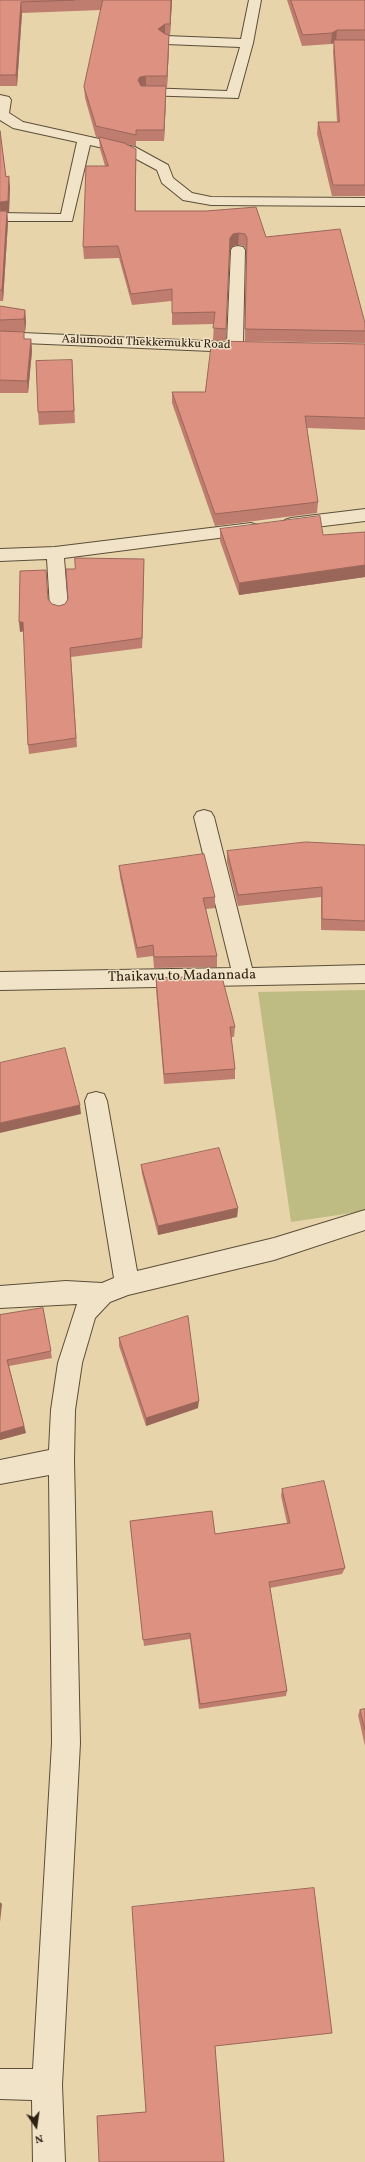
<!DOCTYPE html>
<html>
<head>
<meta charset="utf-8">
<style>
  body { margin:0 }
  #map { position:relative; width:365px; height:2162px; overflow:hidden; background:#e8d4aa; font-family:Vollkorn,serif }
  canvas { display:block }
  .north { position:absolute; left:16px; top:2106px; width:40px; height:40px; -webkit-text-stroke:3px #f0e3c8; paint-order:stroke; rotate:167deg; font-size:11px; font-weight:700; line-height:16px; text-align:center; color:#2d2113 }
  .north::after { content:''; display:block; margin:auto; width:14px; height:18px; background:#2d2113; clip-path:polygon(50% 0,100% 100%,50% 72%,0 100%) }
</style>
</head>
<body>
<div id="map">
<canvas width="365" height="2162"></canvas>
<div class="north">N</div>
</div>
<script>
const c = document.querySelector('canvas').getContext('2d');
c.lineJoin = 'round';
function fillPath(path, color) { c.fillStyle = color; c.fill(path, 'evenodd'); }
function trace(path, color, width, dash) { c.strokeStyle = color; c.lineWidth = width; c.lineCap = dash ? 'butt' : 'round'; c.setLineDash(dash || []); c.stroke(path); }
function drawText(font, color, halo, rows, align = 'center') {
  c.font = font + ' Vollkorn,serif'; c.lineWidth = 3; c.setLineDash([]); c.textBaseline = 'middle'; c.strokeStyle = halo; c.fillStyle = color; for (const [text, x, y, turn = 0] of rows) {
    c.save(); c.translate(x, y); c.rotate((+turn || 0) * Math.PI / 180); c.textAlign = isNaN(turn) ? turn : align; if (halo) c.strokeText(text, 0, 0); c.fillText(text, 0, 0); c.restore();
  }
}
const green = new Path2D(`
  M365,990V1211L291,1222L258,992Z`);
const street = new Path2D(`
  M249,0H261L253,43L238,98L141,95L139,92L141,89L146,88L227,91L240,47L166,44L160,40L166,36L241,39Z
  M0,95L9,97L11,100L9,113L23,122L135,147L168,165L173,178L192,193L211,197L365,198V206L211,205L183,200L162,183L157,170L125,153L90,145L72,221H0V213L61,214L77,142L13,128L0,120Z
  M238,246L243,247L245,250L243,343L248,344L250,347L248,350L235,352L0,342V332L227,342L231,250L233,247Z
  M365,509V521L291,530L285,528L282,524L285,520L291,518Z
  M251,523L257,525L260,529L257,533L64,558L68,608L65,612L59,614L53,612L50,608L47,559L0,561V549L55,547Z
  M204,810L211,812L214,817L252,968L365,965V983L0,990V972L231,968L194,817L197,812Z
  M96,1092L104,1094L107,1101L137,1271L274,1238L365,1210V1230L274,1260L128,1295L110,1302L95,1318L82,1363L75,1410L74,1460L80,1743L62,2085L65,2162H33L32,2100L0,2099V2069H33L52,1743L49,1475L0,1484V1460L49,1450L51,1410L58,1363L77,1304L0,1308V1286L66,1281L102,1283L114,1278L85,1101L88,1094Z`);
const wall = new Path2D(`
  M0,0H172L170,35H168H169V46L167,87H166V97L164,141H136V146L126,144L136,161V211L266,237L365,323V343L245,341L246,250L244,246L238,245L233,246L230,250L226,340H213L214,324L172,325V301L132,305L119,258L84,259L83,247L105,166L100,149L99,138L96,137L85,98L84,87L101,10L22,13L17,86H0Z
  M287,0H365V196H332L317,134L318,122H337L333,51L334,43L331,44L302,46Z
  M0,131L6,177L10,187L9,212H7L8,222L3,301H0Z
  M0,306L25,310L26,322L25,332H15L25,339H31L32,351L28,393H0Z
  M365,344V430L307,428L318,502L317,513L215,526L172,403V392H205Z
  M72,360L75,423L39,425L38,412Z
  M220,529L323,535L365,532V577L239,595L220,541Z
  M144,559L142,648L71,657L77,747L29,754L28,745L24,631L20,632L48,599L52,604L59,606L65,604L68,599L75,569Z
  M365,845V931L321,930V897L238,906L227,862V851Z
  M119,866L215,897V908L206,909L217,956V967L154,968L153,956L137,958L120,877Z
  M156,978L235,1027L234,1037H231L235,1069V1079L164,1084L156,989Z
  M141,1165L238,1208L237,1217L158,1235L142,1174Z
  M43,1308L52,1358L9,1366L26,1433L0,1440V1315Z
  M119,1338L198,1408L146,1426L119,1346Z
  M282,1489L345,1568L342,1574L270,1588L287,1691L286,1696L199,1709L190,1639L144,1646L130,1521L215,1534L287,1523L281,1496Z
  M365,1709V1746L358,1715L360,1710Z
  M215,2046L224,2162L97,2116H98L146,2112Z`);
const shadedWall = new Path2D(`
  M171,0H172L170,35V24Z
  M21,2L22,13L17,86L16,75Z
  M165,24V35L158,29Z
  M337,30L336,42L334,40V43L331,44L332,33Z
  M169,35V46L167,87V76Z
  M146,76V87L141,88L138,80L140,77Z
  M166,86V97L164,141V130Z
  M9,176L10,187L9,212H7L8,222L3,301L2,290L0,202Z
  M239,233L238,245L233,246L230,250L226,340L230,238L233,234Z
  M25,310L26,322L25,332L24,319Z
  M31,339L32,351L28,393L27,381Z
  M144,559V568L142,648V638Z
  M365,565V577L239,595V583Z
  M19,622H23L24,631L20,632Z
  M80,1105L81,1114L0,1133V1123Z
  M238,1208L237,1217L158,1235V1226Z
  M199,1401L198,1408L146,1426V1418Z
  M24,1426L26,1433L0,1440V1433Z
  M0,1902L2,1904L0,1922Z`);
const building = new Path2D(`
  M0,0H75L21,2L16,75H0Z
  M103,0H171L170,24H165L158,29L165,34L169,35L167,76H146L140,77L138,80L141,86H166L164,130H136V135L96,126L84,87Z
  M291,0H365V30H337L332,33L303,35Z
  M334,40H365V185H333L318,122H339Z
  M0,131L6,177L9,176L8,201L0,202Z
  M99,137L124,143L136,149L135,211H206L256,207L266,237L340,229L365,323V331L245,329L247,238L245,234L239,233L233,234L230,238L226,329L213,328L215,312L172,313V289L131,294L118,246L83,247L86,166H108Z
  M0,211H7L2,290H0Z
  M0,306L25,310L24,319L0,320Z
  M0,331L24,332V339H31L27,381L0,380Z
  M212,341L365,344V418L305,416L318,502L215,514L172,392H205Z
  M72,360L74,411L38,412L36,361Z
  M320,516L323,535L365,532V565L239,583L220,529Z
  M75,558L144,559L142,638L70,648L76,738L28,745L23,622H19L20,571L46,570L48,599L52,604L59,606L65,604L68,599L66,569H75Z
  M306,842L365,845V921L322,919V887L238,895L227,851Z
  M204,854L215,897L203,898L217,956L154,957L153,945L137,948L119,866Z
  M222,977L235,1027H230L235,1069L164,1074L156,978Z
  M65,1048L80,1105L0,1123V1063Z
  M219,1148L238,1208L158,1226L141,1165Z
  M43,1308L51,1351L7,1360L24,1426L0,1433V1315Z
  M188,1316L199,1401L146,1418L119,1338Z
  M324,1481L345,1568L269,1582L287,1691L200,1704L190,1633L143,1640L130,1521L212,1511L215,1534L290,1523L282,1489Z
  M365,1709V1730L360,1710Z
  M314,1888L332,2033L215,2046L224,2162H99L97,2116L146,2112L132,1907Z`);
const farStreetnames = [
  ["Aalumoodu Thekkemukku Road",146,343,2]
];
const streetNames = [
  ["Thaikavu to Madannada",182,977,-1]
];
fillPath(green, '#bebb83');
trace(street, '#5c4e39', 2);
fillPath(street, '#f0e3c8');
fillPath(wall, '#be7d6f');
fillPath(shadedWall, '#9b665a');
fillPath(building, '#dd9181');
trace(building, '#9b665a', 1);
drawText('12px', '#2d2113', '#f0e3c8', farStreetnames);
drawText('14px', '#2d2113', '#f0e3c8', streetNames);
</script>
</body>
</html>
